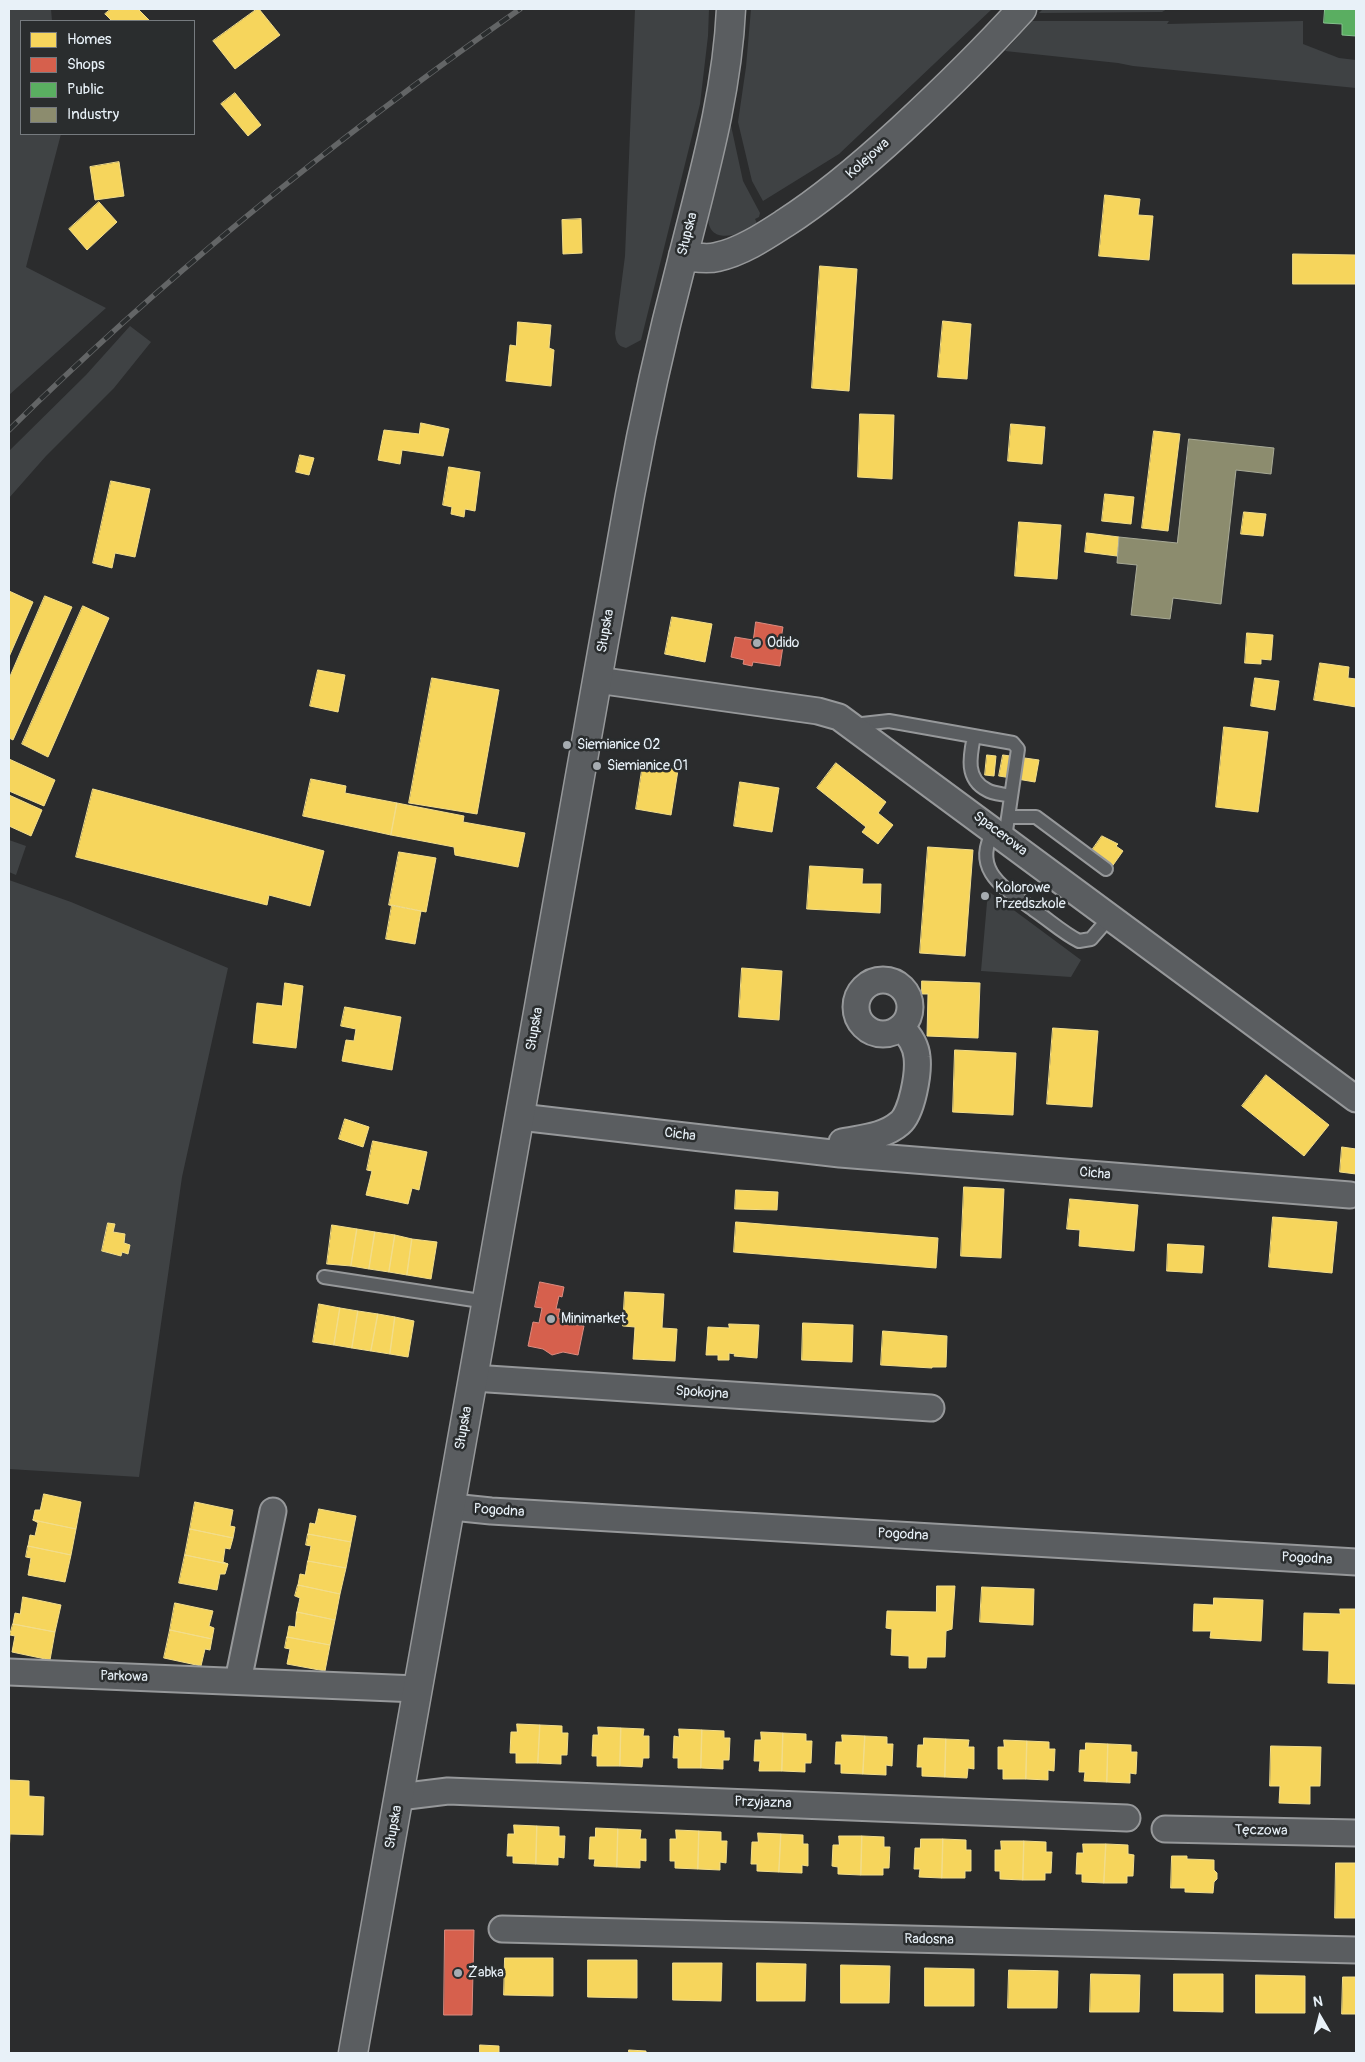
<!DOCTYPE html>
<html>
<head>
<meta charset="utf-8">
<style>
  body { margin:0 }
  #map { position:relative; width:1365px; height:2062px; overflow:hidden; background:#2b2c2d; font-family:Pangolin,sans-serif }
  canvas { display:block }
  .frame { position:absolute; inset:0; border:10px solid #e8f1f8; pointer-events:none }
  .legend { position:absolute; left:20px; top:20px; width:175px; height:115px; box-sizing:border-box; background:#2a2d2e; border:1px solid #767b7f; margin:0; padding:6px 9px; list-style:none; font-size:15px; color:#e8f1f8 }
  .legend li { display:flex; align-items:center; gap:10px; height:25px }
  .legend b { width:25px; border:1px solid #767b7f }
  .north { position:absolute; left:1295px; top:1992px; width:50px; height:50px; -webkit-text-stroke:4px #2a2d2e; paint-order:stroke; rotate:352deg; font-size:14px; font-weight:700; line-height:20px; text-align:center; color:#e8f1f8 }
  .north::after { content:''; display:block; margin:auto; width:18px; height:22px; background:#e8f1f8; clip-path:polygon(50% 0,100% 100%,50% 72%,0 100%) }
</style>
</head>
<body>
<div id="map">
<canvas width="1365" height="2062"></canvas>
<div class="frame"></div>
<ul class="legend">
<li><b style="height:14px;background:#f6d55c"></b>Homes</li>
<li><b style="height:14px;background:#d6604d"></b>Shops</li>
<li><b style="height:14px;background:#5aae61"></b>Public</li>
<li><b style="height:14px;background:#8c8c6e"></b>Industry</li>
</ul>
<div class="north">N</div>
</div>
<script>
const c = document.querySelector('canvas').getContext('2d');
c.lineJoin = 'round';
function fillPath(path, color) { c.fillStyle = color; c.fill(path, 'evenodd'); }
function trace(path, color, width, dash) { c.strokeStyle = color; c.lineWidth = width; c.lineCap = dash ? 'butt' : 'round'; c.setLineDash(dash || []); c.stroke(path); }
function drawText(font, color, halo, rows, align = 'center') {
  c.font = font + ' Pangolin,sans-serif'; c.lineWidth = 5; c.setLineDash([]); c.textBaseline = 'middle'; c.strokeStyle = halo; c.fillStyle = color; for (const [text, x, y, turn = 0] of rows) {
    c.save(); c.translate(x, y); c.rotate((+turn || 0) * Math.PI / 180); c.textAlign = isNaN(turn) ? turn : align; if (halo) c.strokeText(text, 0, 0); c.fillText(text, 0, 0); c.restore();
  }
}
const green = new Path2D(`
  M9,9H51L52,21H21V134H61L26,267L106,308L9,395Z
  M635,9H709L708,36L700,104L641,340L626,348C617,346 616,341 615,333L625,256Z
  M751,9H992L839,154L763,201L752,181L738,122L746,67Z
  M1043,9H1188H1167L1162,12L1039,13Z
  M1032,21H1169L1167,24L1303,21V44L1339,58L1356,60V88L1133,66L1118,63L1005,51Z
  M730,121L743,181L760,213L759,217L755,219L758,225C742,234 707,248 708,215C708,201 714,186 718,173C722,156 726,138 730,121Z
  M130,326L151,342L114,388L46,456L9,498V451L86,375Z
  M9,840L26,846L16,875L9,872Z
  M9,880L71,902L228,968L182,1177L139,1477L9,1469Z
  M988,891L1081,960L1071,977L981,971Z`);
const homes = new Path2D(`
  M111,9H138L150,21H112L105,14Z
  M257,9H259L280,35L235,69L213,41Z
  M235,93L261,125L248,136L221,104Z
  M119,162L124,196L95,200L90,167Z
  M1105,195L1140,199L1138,215L1153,216L1149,260L1099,256Z
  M99,202L117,222L87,250L69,229Z
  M581,219L582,253L563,254L562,220Z
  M1293,254L1356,255V284H1293Z
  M820,266L857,269L849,391L812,388Z
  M943,321L971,324L967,379L938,377Z
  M518,322L551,325L549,348L554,350L551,386L506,381L510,345L516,346Z
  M860,414L894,415L892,479L858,477Z
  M421,423L449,429L443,456L402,450L400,464L378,460L384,430L419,434Z
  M1011,424L1045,427L1042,464L1008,461Z
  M1154,431L1180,434L1168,531L1142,528Z
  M300,455L314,458L309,475L296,472Z
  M449,467L480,472L475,511L465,509L464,517L451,514L452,507L443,505Z
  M111,481L150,489L135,557L115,553L112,568L93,563Z
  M1105,494L1134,497L1131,524L1102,521Z
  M1244,512L1266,514L1263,536L1241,534Z
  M1019,522L1061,525L1057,579L1015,576Z
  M1087,533L1119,537L1117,556L1085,552Z
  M9,591L33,602L9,657Z
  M45,596L72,607L13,740L9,738V679Z
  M83,606L109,618L48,757L22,744Z
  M672,617L712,624L705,662L665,654Z
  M1247,633L1273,635L1271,660L1261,659V664L1245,663Z
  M1320,663L1349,667L1348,678L1356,679V707L1314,700Z
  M318,670L345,675L338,712L310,706Z
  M432,678L499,690L477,814L409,803Z
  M1255,678L1279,681L1275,710L1251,706Z
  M1224,727L1268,732L1258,812L1216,807Z
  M987,755L996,756L994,776L985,775Z
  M1003,755L1039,760L1035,782L999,776Z
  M9,759L55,780L44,806L9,791Z
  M836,763L886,802L878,813L893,825L878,844L862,832L866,827L817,788Z
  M643,764L678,770L671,815L636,809Z
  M311,779L346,786L345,793L397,803L391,835L303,816Z
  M740,782L779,788L772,832L734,826Z
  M93,789L324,851L310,906L269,895L267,905L76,857Z
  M9,795L42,810L31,836L9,826Z
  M397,803L464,816L463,822L525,833L518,867L455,855L454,847L391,835Z
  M1102,836L1118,844L1116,846L1123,851L1111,868L1104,863L1105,861L1090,853Z
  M928,847L973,850L965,956L920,953Z
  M399,852L436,858L426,912L389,905Z
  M810,866L863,869L862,884H881L880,913L807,909Z
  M392,905L421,911L415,944L386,939Z
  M742,968L782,971L779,1020L739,1017Z
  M922,981L980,983L978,1038L927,1036L928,994H922Z
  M285,983L303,986L296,1048L253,1043L257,1003L282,1006Z
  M345,1007L401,1017L392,1070L342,1061L346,1040L354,1041L356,1029L341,1026Z
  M1053,1028L1098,1031L1092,1107L1047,1104Z
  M955,1050L1016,1053L1013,1115L953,1112Z
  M1266,1075L1329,1125L1304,1156L1242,1106Z
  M345,1119L369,1127L363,1147L339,1139Z
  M373,1141L427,1152L419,1190L412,1188L408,1204L366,1195L372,1171L367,1170Z
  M1342,1147L1356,1149V1174L1340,1172Z
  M964,1187L1004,1189L1001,1258L961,1256Z
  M736,1190L778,1192L777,1210L735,1209Z
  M1070,1199L1138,1205L1134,1251L1079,1246L1080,1230L1067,1229Z
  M1273,1217L1337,1222L1332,1273L1269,1267Z
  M736,1222L938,1238L936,1268L734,1252Z
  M108,1223L115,1224L113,1232L125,1234L124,1243L130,1245L128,1254L122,1252L121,1256L102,1251Z
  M332,1225L357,1229L351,1266L327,1264Z
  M357,1229L375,1232L369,1269L351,1266Z
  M375,1232L395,1235L389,1272L369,1269Z
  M395,1235L412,1239L407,1275L389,1272Z
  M412,1239L437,1242L431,1279L407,1275Z
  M1168,1244L1204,1246L1202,1273L1167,1271Z
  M625,1292L664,1294L662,1328L677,1329L675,1361L633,1359L635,1327L623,1326Z
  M319,1304L340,1308L334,1345L313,1342Z
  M340,1308L358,1311L352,1348L334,1345Z
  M358,1311L378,1314L371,1351L352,1348Z
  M378,1314L395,1317L390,1354L371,1351Z
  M395,1317L414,1321L408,1357L390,1354Z
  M803,1323L853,1325L852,1362L802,1360Z
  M729,1324L759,1325L757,1358L734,1356L735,1354L729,1353V1360H718V1355H706L708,1327L729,1328Z
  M883,1331L947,1336L946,1367H932V1368L881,1365Z
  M44,1494L81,1502L76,1529L33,1520L35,1510H40Z
  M195,1502L233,1510L230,1526L235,1527L233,1538L190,1529Z
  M319,1509L356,1516L351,1542L308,1534L310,1523L315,1524Z
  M33,1520L76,1529L71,1555L28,1546L30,1535L35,1536L38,1523Z
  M190,1529L233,1538L230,1549L225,1548L223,1562L228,1564L185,1555Z
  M308,1534L351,1542L346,1568L308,1561L311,1546L306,1545Z
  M28,1546L71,1555L65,1582L28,1575L31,1558L26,1557Z
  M185,1555L228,1564L225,1574H220L217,1590L179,1583Z
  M308,1561L346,1568L340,1594L298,1585L300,1574L305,1575Z
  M298,1585L340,1594L335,1620L297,1612L300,1598L295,1596Z
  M937,1586H955L952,1629L946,1631L945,1657H927L926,1668H909V1656L891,1655L892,1629L886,1628L887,1611L936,1612Z
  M982,1587L1034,1589L1033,1625L980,1622Z
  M23,1597L61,1605L55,1632L13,1624L15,1613L20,1614Z
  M1214,1598L1263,1600L1261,1641L1210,1638L1211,1631H1193L1194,1604L1213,1605Z
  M175,1603L213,1611L209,1626L214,1628L212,1639L170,1630Z
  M1340,1609H1356V1684L1328,1683L1329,1651L1303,1650L1304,1613L1340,1614Z
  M297,1612L335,1620L330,1645L287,1637L289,1626L295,1627Z
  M13,1624L55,1632L50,1660L12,1652L15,1636L10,1635Z
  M170,1630L212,1639L210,1650L205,1649L201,1666L164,1658Z
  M287,1637L330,1645L325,1671L287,1664L290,1649L285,1648Z
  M517,1724L540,1725L538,1763H516V1753H510L511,1732H517Z
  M540,1725L562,1726V1733H568L567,1755H561V1764L538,1763Z
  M598,1727L621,1728L620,1766H597V1756H592L593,1735H598Z
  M621,1728L644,1729L643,1736H649V1758H643L642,1767L620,1766Z
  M679,1729L702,1730L701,1768H678V1758H673L674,1736L679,1737Z
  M702,1730L724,1731V1738H730L729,1760H723V1769L701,1768Z
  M761,1732L783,1733L782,1771H759L760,1761H754L755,1740H761Z
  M783,1733L806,1734V1741H812L811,1763H805V1772L782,1771Z
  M842,1735L865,1736L863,1774L841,1773V1764H835L836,1742H842Z
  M865,1736L887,1737V1744H893L892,1766L886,1765V1775L863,1774Z
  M924,1738L946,1739L945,1777L922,1776V1767H917L918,1745H923Z
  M946,1739L969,1740L968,1747H974V1769L968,1768L967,1778L945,1777Z
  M1004,1740L1027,1741L1026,1779H1003V1769H998V1747H1004Z
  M1027,1741L1049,1742V1749H1055L1054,1771L1048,1770V1780L1026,1779Z
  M1086,1743L1108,1744L1107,1782L1084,1781L1085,1772H1079L1080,1750H1085Z
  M1108,1744L1131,1745V1752H1137L1136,1774L1130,1773V1783L1107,1782Z
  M1271,1746L1321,1747L1320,1786H1310V1804L1279,1803L1280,1786H1270Z
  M9,1780L29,1781V1796L44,1797L43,1835L10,1834L9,1854Z
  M514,1825L537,1826L536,1864L513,1863V1856H507L508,1834H514Z
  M537,1826L559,1827V1836H565L564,1858L558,1857V1865L536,1864Z
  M596,1828L618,1829L617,1867L594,1866L595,1859H589L590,1837H595Z
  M618,1829L641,1830L640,1839H646V1861L640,1860V1868L617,1867Z
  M676,1830L699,1831L698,1869L675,1868V1861H670V1839H676Z
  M699,1831L721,1832V1841H727L726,1863L720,1862V1870L698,1869Z
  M758,1833L781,1834L779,1872L757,1871V1864H751L752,1842H758Z
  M781,1834L803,1835V1844H808V1866L802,1865V1873L779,1872Z
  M839,1836H862L861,1875L838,1874V1867L832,1866L833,1845H839Z
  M862,1836L884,1837V1847H890L889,1868H883V1875H861Z
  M921,1839H943L942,1878L919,1877L920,1869H914L915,1848H920Z
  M943,1839L966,1840V1850H971V1871H965V1878H942Z
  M1001,1841H1024L1023,1880L1000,1879V1871H995V1850H1001Z
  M1024,1841L1046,1842V1852H1052L1051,1873H1045V1880H1023Z
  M1083,1844H1106L1104,1883L1082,1882V1874H1076L1077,1853H1083Z
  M1106,1844L1128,1845V1854L1134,1855L1133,1876H1127V1883H1104Z
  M1172,1856H1187V1859L1214,1860V1870L1217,1873V1879L1214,1882L1213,1893L1185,1892V1888H1171Z
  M1336,1863H1356V1918H1335Z
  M505,1958H553V1996L504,1995Z
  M588,1960H637V1998L588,1997Z
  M673,1963H722L721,2001L673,2000Z
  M757,1963L806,1964L805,2001H757Z
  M841,1965L890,1966L889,2003H841Z
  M925,1968L974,1969V2006H925Z
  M1009,1970L1058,1971L1057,2008H1008Z
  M1091,1974L1140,1975L1139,2012H1090Z
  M1174,1974H1223V2012L1174,2011Z
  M1256,1975L1305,1976V2013H1256Z
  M1343,1977H1356V2014H1342Z
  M480,2045L499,2046V2053H480Z
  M629,2050L646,2051V2053H629Z`);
const shops = new Path2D(`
  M756,622L783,627L780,645L783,646L780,666L753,662L752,666L743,664L744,660L731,657L735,637L753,640Z
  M540,1282L564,1287L562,1297L559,1296L556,1309H560L558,1318L568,1320L570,1324L584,1326L578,1355L563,1352L552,1355L543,1349L528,1346L533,1322L539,1323L542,1308L535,1307Z
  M445,1930H474L472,2015H444Z`);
const public = new Path2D(`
  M1325,9H1356V36L1342,35V24L1324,23Z`);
const industry = new Path2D(`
  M1189,439L1274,448L1271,474L1236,470L1221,604L1173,598L1170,619L1131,615L1137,565L1117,563L1119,537L1177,543Z`);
const lane = new Path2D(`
  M853,725L889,721L1013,743L1018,749L1005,838
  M974,736C970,756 965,779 987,790C993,794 1004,794 1011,796
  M1008,817H1036L1106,869
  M994,830C970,871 1006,889 1034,910C1049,920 1063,933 1079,941L1091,939L1110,917
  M324,1277L487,1302`);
const street = new Path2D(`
  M597,680L818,711L839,717L1356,1099
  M856 1007a27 27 0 1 1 54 0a27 27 0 1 1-54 0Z
  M520,1117L840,1154L1350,1195
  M840,1154L842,1142C861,1138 884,1137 900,1123C912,1113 919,1073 917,1057C916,1045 909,1035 901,1027
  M473,1378L931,1408
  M450,1505L462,1508L491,1511L1356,1562
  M9,1672L417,1689
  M238,1681L273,1511
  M399,1797L448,1791L1127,1818
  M1165,1829L1356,1833
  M502,1929L1356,1950`);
const secondary = new Path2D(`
  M683,256C694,257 706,260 717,257C741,252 765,236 785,223C827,196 864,164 901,130C943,91 984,51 1022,9
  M353,2053L630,495C644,418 661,341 681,265C702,180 727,97 731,9`);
const rail = new Path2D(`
  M9,430C166,275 339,136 520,9`);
const markers = [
  [757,643,5,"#a6acb1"],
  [567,745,5,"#a6acb1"],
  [597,766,5,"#a6acb1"],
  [985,896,5,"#a6acb1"],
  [551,1319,5,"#a6acb1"],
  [458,1973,5,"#a6acb1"]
];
const streetNames = [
  ["Kolejowa",868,159,-42],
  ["Słupska",688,234,-76],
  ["Słupska",606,631,-80],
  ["Spacerowa",1000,834,37],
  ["Słupska",535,1029,-80],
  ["Cicha",680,1135,7],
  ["Cicha",1095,1174,5],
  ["Spokojna",702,1393,4],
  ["Słupska",464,1428,-80],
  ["Pogodna",499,1511,4],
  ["Pogodna",903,1535,3],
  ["Pogodna",1307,1559,3],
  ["Parkowa",124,1677,2],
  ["Przyjazna",763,1803,2],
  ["Słupska",394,1827,-80],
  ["Tęczowa",1261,1831,1],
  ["Radosna",929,1940,1]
];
const poiNames = [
  ["Odido",767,643],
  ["Siemianice 02",577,745],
  ["Siemianice 01",607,766],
  ["Kolorowe",995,888],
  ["Przedszkole",995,904],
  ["Minimarket",561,1319],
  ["Żabka",468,1973]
];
fillPath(green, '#3f4244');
fillPath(homes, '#f6d55c');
trace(homes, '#f2dd8b', 1);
fillPath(shops, '#d6604d');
trace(shops, '#db8c80', 1);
fillPath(public, '#5aae61');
trace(public, '#85c28e', 1);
fillPath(industry, '#8c8c6e');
trace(industry, '#a8aa97', 1);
trace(lane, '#96989a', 16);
trace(street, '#96989a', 29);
trace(secondary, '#96989a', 31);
trace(lane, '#5a5d60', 12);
trace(street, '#5a5d60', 25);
trace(secondary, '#5a5d60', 28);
trace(rail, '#636566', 5.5);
trace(rail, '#2a2d2e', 4, [11]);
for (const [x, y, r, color] of markers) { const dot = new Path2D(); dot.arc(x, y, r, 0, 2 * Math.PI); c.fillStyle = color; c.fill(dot); trace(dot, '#2a2d2e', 2); }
drawText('14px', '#e8f1f8', '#2a2d2e', streetNames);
drawText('14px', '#e8f1f8', '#2a2d2e', poiNames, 'left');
</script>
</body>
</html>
